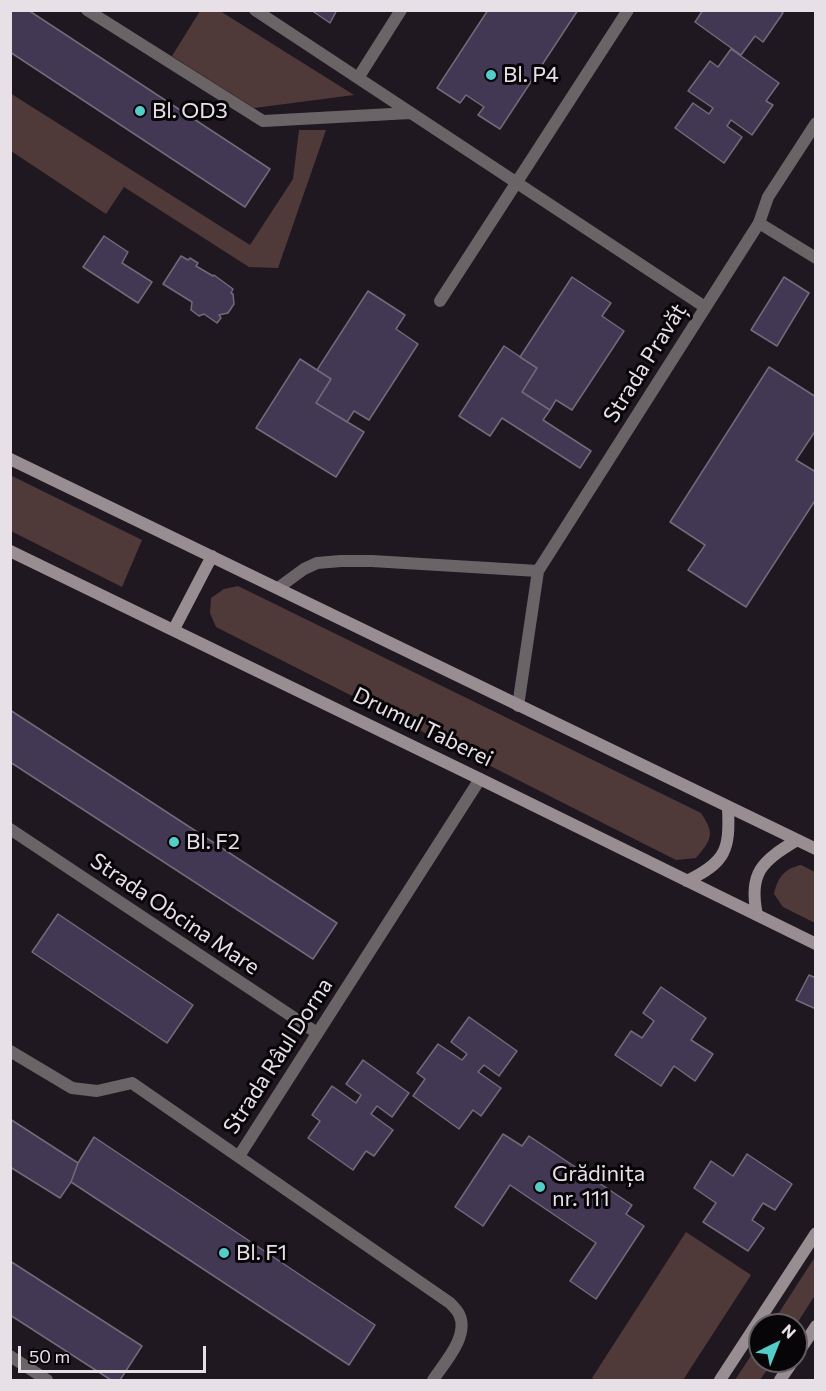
<!DOCTYPE html>
<html>
<head>
<meta charset="utf-8">
<style>
  body { margin:0 }
  #map { position:relative; width:826px; height:1391px; overflow:hidden; background:#201820; font-family:Commissioner,sans-serif }
  canvas { display:block }
  .frame { position:absolute; inset:0; border:12px solid #e7e1e7; pointer-events:none }
  .north { position:absolute; left:748px; top:1313px; width:60px; height:60px; box-sizing:border-box; background:#080508; border:2px solid #615d61; border-radius:50%; rotate:43deg; font-size:16px; font-weight:700; line-height:24px; text-align:center; color:#e7e1e7 }
  .north::after { content:''; display:block; margin:auto; width:21px; height:27px; background:#54cdc8; clip-path:polygon(50% 0,100% 100%,50% 72%,0 100%) }
  .scale { position:absolute; left:18px; top:1346px; width:188px; height:27px; box-sizing:border-box; border:3px solid #e7e1e7; border-top:0; padding-left:8px; font-size:18px; line-height:21px; white-space:nowrap; color:#e7e1e7; -webkit-text-stroke:4px #080508; paint-order:stroke }
</style>
</head>
<body>
<div id="map">
<canvas width="826" height="1391"></canvas>
<div class="frame"></div>
<div class="north">N</div>
<div class="scale">50 m</div>
</div>
<script>
const c = document.querySelector('canvas').getContext('2d');
c.lineJoin = 'round';
function fillPath(path, color) { c.fillStyle = color; c.fill(path, 'evenodd'); }
function trace(path, color, width, dash) { c.strokeStyle = color; c.lineWidth = width; c.lineCap = dash ? 'butt' : 'round'; c.setLineDash(dash || []); c.stroke(path); }
function drawText(font, color, halo, rows, align = 'center') {
  c.font = font + ' Commissioner,sans-serif'; c.lineWidth = 6; c.setLineDash([]); c.textBaseline = 'middle'; c.strokeStyle = halo; c.fillStyle = color; for (const [text, x, y, turn = 0] of rows) {
    c.save(); c.translate(x, y); c.rotate((+turn || 0) * Math.PI / 180); c.textAlign = isNaN(turn) ? turn : align; if (halo) c.strokeText(text, 0, 0); c.fillText(text, 0, 0); c.restore();
  }
}
const green = new Path2D(`
  M200,11H220L354,95L254,108L172,56Z
  M10,93L250,245L293,179L299,130H326L278,268L249,267L124,187L106,214L11,151Z
  M10,475L142,540L122,587L11,531Z
  M238,586L701,813C715,834 712,839 696,858L676,860L216,627L210,613L211,598L224,589Z
  M801,865L815,872V923L783,907L774,894C778,877 784,869 801,865Z
  M686,1232L751,1275L683,1380H596L592,1378Z
  M815,1257V1295L796,1325H771Z
  M760,1342V1361H773L760,1380H735Z`);
const building = new Path2D(`
  M10,10H28L270,169L245,207L10,52Z
  M311,10H337L330,23Z
  M488,10H578L500,129L478,115L484,107L466,95L460,103L437,88Z
  M703,10H779L783,13L763,42L755,36L741,55L695,22Z
  M731,49L779,83L766,101L773,105L752,135L731,120L727,126L742,137L724,163L675,128L693,103L709,114L713,108L688,91L710,61L718,67Z
  M104,236L128,252L122,263L152,282L138,303L83,267Z
  M181,256L188,260L190,258L198,263L196,266L213,276L214,275L233,289L231,293L233,294L234,304L228,313L219,315L221,318L217,323L204,314L199,316L191,310L192,302L163,284Z
  M572,277L611,303L602,316L624,331L572,410L556,400L550,410L522,392L537,368L520,357Z
  M784,277L809,293L777,346L751,330Z
  M368,291L405,315L396,329L418,344L369,420L354,411L347,422L316,403L331,379L317,370Z
  M504,346L537,368L522,392L550,410L543,420L591,451L580,468L502,418L490,436L459,416Z
  M300,359L331,379L316,403L364,432L336,477L256,428Z
  M769,367L816,397V430L796,460L816,472V499L746,607L688,570L705,545L670,522Z
  M10,710L337,923L313,959L10,762Z
  M58,914L193,1005L167,1043L32,952Z
  M809,975L816,978V1009L796,1000Z
  M661,987L706,1018L691,1040L713,1054L695,1081L674,1066L661,1086L615,1055L631,1031L642,1038L654,1021L643,1013Z
  M469,1017L517,1051L499,1076L484,1065L478,1072L501,1088L481,1116L473,1110L459,1129L413,1096L425,1079L417,1073L438,1044L462,1060L467,1054L451,1042Z
  M363,1060L409,1093L392,1117L377,1106L371,1114L393,1130L374,1156L366,1151L353,1170L308,1138L320,1121L312,1115L332,1086L356,1103L361,1095L346,1084Z
  M10,1119L78,1163L71,1182L60,1198L10,1167Z
  M503,1134L522,1146L529,1136L632,1205L626,1214L644,1226L596,1299L570,1281L596,1243L510,1185L483,1226L455,1207Z
  M94,1137L375,1325L349,1365L71,1182L78,1163Z
  M747,1154L792,1184L775,1210L763,1203L752,1220L764,1228L748,1251L703,1222L716,1203L694,1188L711,1161L733,1176Z
  M10,1261L142,1346L120,1380H111L10,1315Z`);
const lane = new Path2D(`
  M759,223L816,258`);
const street = new Path2D(`
  M87,10L263,121L410,113
  M255,10L705,307
  M358,78L401,10
  M440,301L628,10
  M278,588L304,569L317,563L341,561H372L538,571
  M518,706L538,571L759,223L768,197L816,123
  M10,829L317,1033
  M10,1051L72,1088L97,1091L132,1083L450,1303C453,1306 457,1310 459,1314C470,1336 444,1363 433,1380
  M239,1156L480,779
  M10,1356L47,1380`);
const secondary = new Path2D(`
  M10,459L816,849
  M10,551L480,779L816,944
  M174,629L212,556
  M687,881C726,862 730,850 728,808
  M757,915C748,873 762,861 797,840
  M796,1356L816,1326
  M720,1380L816,1233
  M780,1380L793,1361`);
const markers = [
  [491,75,6,"#54cdc8"],
  [140,111,6,"#54cdc8"],
  [174,842,6,"#54cdc8"],
  [540,1187,6,"#54cdc8"],
  [224,1253,6,"#54cdc8"]
];
const poiNames = [
  ["Bl. P4",503,75],
  ["Bl. OD3",152,111],
  ["Bl. F2",186,842],
  ["Grădinița",552,1174],
  ["nr. 111",552,1199],
  ["Bl. F1",236,1253]
];
const streetNames = [
  ["Strada Pravăț",645,363,-58],
  ["Drumul Taberei",423,727,26],
  ["Strada Obcina Mare",175,914,34],
  ["Strada Râul Dorna",278,1056,-57]
];
fillPath(green, '#503a39');
fillPath(building, '#423854');
trace(building, '#706b78', 1.5);
trace(lane, '#6a6466', 12);
trace(street, '#6a6466', 12);
trace(secondary, '#988e91', 12);
for (const [x, y, r, color] of markers) { const dot = new Path2D(); dot.arc(x, y, r, 0, 2 * Math.PI); c.fillStyle = color; c.fill(dot); trace(dot, '#080508', 2); }
drawText('22px', '#e7e1e7', '#080508', poiNames, 'left');
drawText('22px', '#e7e1e7', '#080508', streetNames);
</script>
</body>
</html>
